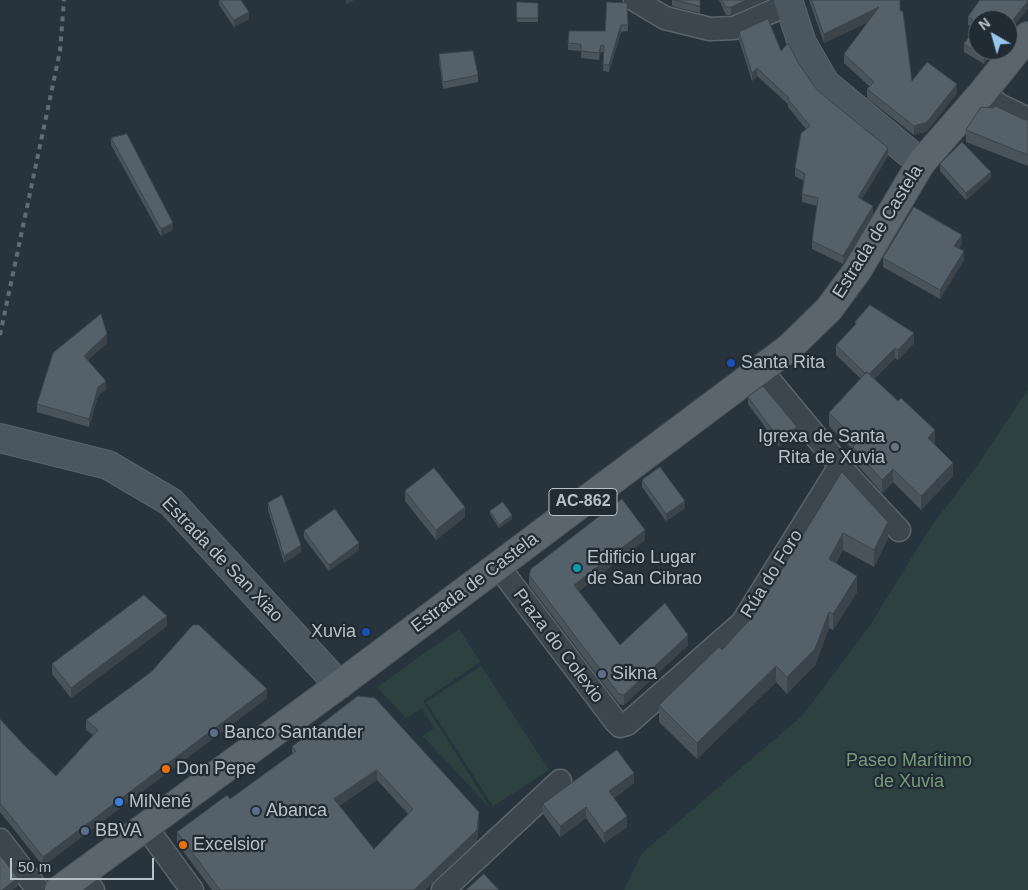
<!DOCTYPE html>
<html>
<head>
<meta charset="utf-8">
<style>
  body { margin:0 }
  #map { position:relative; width:1028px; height:890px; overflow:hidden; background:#28343d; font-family:Arial,sans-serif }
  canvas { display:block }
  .north { position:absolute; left:968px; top:10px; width:50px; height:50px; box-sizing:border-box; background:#212b33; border:1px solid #5d676f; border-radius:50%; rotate:322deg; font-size:14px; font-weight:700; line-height:20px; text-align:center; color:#b8c1c8 }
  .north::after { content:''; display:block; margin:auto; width:18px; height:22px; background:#99c6ed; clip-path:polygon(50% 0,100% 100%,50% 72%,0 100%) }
  .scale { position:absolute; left:10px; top:858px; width:144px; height:22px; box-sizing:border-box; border:2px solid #b8c1c8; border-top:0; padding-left:6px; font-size:15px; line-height:18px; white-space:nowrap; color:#b8c1c8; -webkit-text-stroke:4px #212b33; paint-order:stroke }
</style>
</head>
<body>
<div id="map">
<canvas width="1028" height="890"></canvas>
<div class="north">N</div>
<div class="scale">50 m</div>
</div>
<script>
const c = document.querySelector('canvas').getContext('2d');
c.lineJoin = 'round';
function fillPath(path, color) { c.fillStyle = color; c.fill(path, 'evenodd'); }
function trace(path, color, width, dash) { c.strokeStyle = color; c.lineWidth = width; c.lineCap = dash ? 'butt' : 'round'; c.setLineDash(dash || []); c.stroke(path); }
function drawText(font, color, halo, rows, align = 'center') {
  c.font = font + ' Arial,sans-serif'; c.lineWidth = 4.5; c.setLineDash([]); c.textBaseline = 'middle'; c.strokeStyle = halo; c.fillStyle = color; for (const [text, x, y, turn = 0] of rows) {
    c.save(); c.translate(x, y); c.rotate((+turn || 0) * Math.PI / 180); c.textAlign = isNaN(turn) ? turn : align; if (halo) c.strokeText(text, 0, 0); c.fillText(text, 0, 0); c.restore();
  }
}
const green = new Path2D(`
  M1028,389V890H624L642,853L804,714L871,624L930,528L974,470Z
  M459,629L480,662L423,701L490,808L423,736L434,728L422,708L406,718L377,687Z
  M481,666L549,770L493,806L426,702Z`);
const street = new Path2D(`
  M635,0L665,18L710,29L734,28L789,4
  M983,92L999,105L1028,119
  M761,370L852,480L899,530
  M498,566L616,722L620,726L627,724L742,623L840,466
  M146,827L192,890
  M0,840L38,890
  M81,875L93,890
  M443,890L560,781`);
const secondary = new Path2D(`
  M788,0L802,43L825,83L921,163
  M0,438L108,465L171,502L339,685`);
const primary = new Path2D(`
  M59,890L339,685L789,348L829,309L857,271L921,163L983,92L1028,36`);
const rail = new Path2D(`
  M0,335L60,51L64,0`);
const wall = new Path2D(`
  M219,0H241L249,19L234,27L219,5Z
  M672,0H700V13L672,6Z
  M719,0H765L731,15H726Z
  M809,0H900V10L912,81L957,93L927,131L914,135L867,98V89L870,87L844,63V54L868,22L824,43Z
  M517,2L538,3V22H517Z
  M607,2L628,25V31L621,32L609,72L603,71L604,52H601L599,60L581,58V51L568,50V43L605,31Z
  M968,17L978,20V50H995L984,64L964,52V44L975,29L968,25Z
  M739,32L781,51L799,64L817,90L888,156L862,199L873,214L843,264L812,249V241L817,206L802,202V194L804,181L795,176V168L806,129L788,107V104L757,76L752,81L739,40Z
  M439,54L478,75V82L443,89L439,61Z
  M1023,119L1028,120V166L966,142V130Z
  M111,138L173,230L161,236L111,145Z
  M940,164L991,178L966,200L940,171Z
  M962,244L959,248L964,260L940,299L883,267V258Z
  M855,322L914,343L898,360L895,358L874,379L935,444H934L953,476L921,510L893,482L882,493L853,460V450L829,426V413L861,379L836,355V345L855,326Z
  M107,343L88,360L106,389L98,396L89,427L37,412V404Z
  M748,397L797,434L779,446L748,404Z
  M842,472L888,538L874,567L843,550L836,563L857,592L833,630L829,628L815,665L787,694L776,682L697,759L659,722V705L722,650L754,615Z
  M642,480L685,508L666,521L642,487Z
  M405,491L465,517L436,540L405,501Z
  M268,503L301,552L284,563L268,510Z
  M490,511L512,519L499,528L490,514Z
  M304,531L359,550L329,571L304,538Z
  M645,540L579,591L620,645H688L624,705L619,704L529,585V575Z
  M167,626L71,698L52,674V664Z
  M358,696L479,822L477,841L425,890H212L177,843V832L230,799L292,754V747ZM377,780L408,814L374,849L339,806Z
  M267,698L43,866L0,812V719L23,744L56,776L93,735L86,730V720Z
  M634,783L614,798L627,827L604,843L586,818L560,837L543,814V804Z`);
const shadedWall = new Path2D(`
  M346,0H354L346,4Z
  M747,0H765L731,15V7Z
  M1028,1V9L1008,33V26Z
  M879,7V16L824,43V34Z
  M249,12V19L234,27V20Z
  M621,25V32L609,72V65Z
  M601,45V52L599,60V53Z
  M988,50H995L984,64V56Z
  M757,68V76L752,81V73Z
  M957,84V93L927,131L914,135V126Z
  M888,148V156L858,205V197Z
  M991,172V178L966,200V193Z
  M873,206V214L843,264V256Z
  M173,223V230L161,236V229Z
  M962,235V244L954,255V246Z
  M964,251V260L940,299V290Z
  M914,333V343L898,360V350Z
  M107,334V343L84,364V356Z
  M895,348V358L867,385V375Z
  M106,381V389L98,396L89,427V419L98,387Z
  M797,427V434L779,446V439Z
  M935,430V444L928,451V438Z
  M953,463V476L921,510V496Z
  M893,469V482L882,493V480Z
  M685,501V508L666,521V514Z
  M465,507V517L436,540V530Z
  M512,515V519L499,528V525Z
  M888,522V538L874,567V550Z
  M645,530V540L574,594V585Z
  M843,533V550L829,575V559Z
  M359,543V550L329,571V565Z
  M301,545V552L284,563V556Z
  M857,576V592L833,630V614Z
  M829,612V628L815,665L787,694V677Z
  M167,616V626L71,698V688Z
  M688,635V645L624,705V695Z
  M776,666V682L697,759V743Z
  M267,689V698L43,866V857Z
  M377,770V780L334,809V799Z
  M634,773V783L609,801V791Z
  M586,807V818L560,837V826Z
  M479,812V822L477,841L425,890H414Z
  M627,816V827L604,843V833Z
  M18,878V886L12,890H2Z`);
const building = new Path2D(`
  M220,0H241L249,12L234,20Z
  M675,0H700V6Z
  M722,0H747L731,7H726Z
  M812,0H900V10L903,12L912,81L927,62L957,84L927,122L914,126L867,89L874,82L844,54L879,7L824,34Z
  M980,0H1028V1L1008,26V20H978V23L968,17Z
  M517,2L538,3V18H517Z
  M607,2L627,3L628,25H621L609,65L603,64L604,46L601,45L599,53L581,51V44L568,43L569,31H605Z
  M768,19L781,51L788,43L799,64L817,90L888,148L858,197L873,206L843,256L812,241L818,198L802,194L805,174L795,168L801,133L810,126L788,99L789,98L757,68L752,73L739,32Z
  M978,25V50H988L984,56L964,44Z
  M473,51L478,75L443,82L439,54Z
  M995,106L1023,119L1028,120V155L966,130L981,107L993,108Z
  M127,134L173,223L161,229L111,138Z
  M962,142L991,172L966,193L940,164Z
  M914,207L962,235L954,246L964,251L940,290L883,258Z
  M870,305L914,333L898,350L895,348L869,374L867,372L866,374L836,345L856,324L855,322Z
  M101,314L107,334L84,356L106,381L98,387L89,419L37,404L53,353Z
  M867,372L898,401L901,398L935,430L928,438L953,463L921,496L893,469L882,480L853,447L858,441L829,413Z
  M763,386L797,427L779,439L748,397Z
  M660,467L685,501L666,514L642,480Z
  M434,468L465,507L436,530L405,491Z
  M842,472L888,522L874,550L843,533L829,559L857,576L833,614L829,612L815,649L787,677L776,666L697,743L659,705L719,647L722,650L754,615Z
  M282,495L301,545L284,556L268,503Z
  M622,499L645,530L574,585L620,645L665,603L688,635L624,695L619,694L529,575L531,569Z
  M503,502L512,515L499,525L490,511Z
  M335,509L359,543L329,565L304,531Z
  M144,595L167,616L71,688L52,664Z
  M193,625H199L267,689L43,857L0,803V719L23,744L56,776L98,730L86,720L151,672Z
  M358,696L375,698L479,812L477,830L414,890H220L177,832L227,795L230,799L296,751L292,747ZM377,770L413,809L374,849L334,799Z
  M617,750L634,773L609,791L627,816L604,833L586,807L560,826L543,804Z
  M0,855L18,878L2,890H0Z
  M484,874L499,890H466Z`);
const markers = [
  [731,363,5,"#1a4fb4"],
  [895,447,5,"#6b7280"],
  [577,568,5,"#0f9aa8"],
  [366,632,5,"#1a4fb4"],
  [602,674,5,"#5c6f8a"],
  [214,733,5,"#5c6f8a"],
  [166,769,5,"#e8710a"],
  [119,802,5,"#3f7fe0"],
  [256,811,5,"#5c6f8a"],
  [85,831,5,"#5c6f8a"],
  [183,845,5,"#e8710a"]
];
const shields = [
  [583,502,68]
];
const shieldNames = [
  ["AC-862",583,502]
];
const streetNames = [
  ["Estrada de Castela",878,232,-58],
  ["Estrada de San Xiao",222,560,46],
  ["Rúa do Foro",772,574,-58],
  ["Estrada de Castela",475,583,-37],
  ["Praza do Colexio",558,646,53]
];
const poiNames = [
  ["Santa Rita",741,363],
  ["Igrexa de Santa",885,437,"right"],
  ["Rita de Xuvia",885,458,"right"],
  ["Edificio Lugar",587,558],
  ["de San Cibrao",587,579],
  ["Xuvia",356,632,"right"],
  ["Sikna",612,674],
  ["Banco Santander",224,733],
  ["Don Pepe",176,769],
  ["MiNené",129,802],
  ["Abanca",266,811],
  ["BBVA",95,831],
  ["Excelsior",193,845]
];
const parkNames = [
  ["Paseo Marítimo",909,761],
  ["de Xuvia",909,782]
];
fillPath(green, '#2d4240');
trace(street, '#5a646b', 25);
trace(secondary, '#5a646b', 30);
trace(primary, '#454f57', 30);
trace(street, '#3c464e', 22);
trace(secondary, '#4a5660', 28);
trace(primary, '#5a656d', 28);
trace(rail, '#606d76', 4, [5, 5]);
fillPath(wall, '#48535b');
fillPath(shadedWall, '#3b444a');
fillPath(building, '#54616a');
trace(building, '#3b444a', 1);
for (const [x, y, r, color] of markers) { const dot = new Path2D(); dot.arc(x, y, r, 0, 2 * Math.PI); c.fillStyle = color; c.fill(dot); trace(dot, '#212b33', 2); }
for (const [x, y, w] of shields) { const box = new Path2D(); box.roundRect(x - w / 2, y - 13.5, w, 27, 4); c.fillStyle = '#212b33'; c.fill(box); trace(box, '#b8c1c8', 1); }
drawText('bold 16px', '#b8c1c8', null, shieldNames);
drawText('18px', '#b8c1c8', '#212b33', streetNames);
drawText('18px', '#b8c1c8', '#212b33', poiNames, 'left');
drawText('18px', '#799b7c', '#212b33', parkNames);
</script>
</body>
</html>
